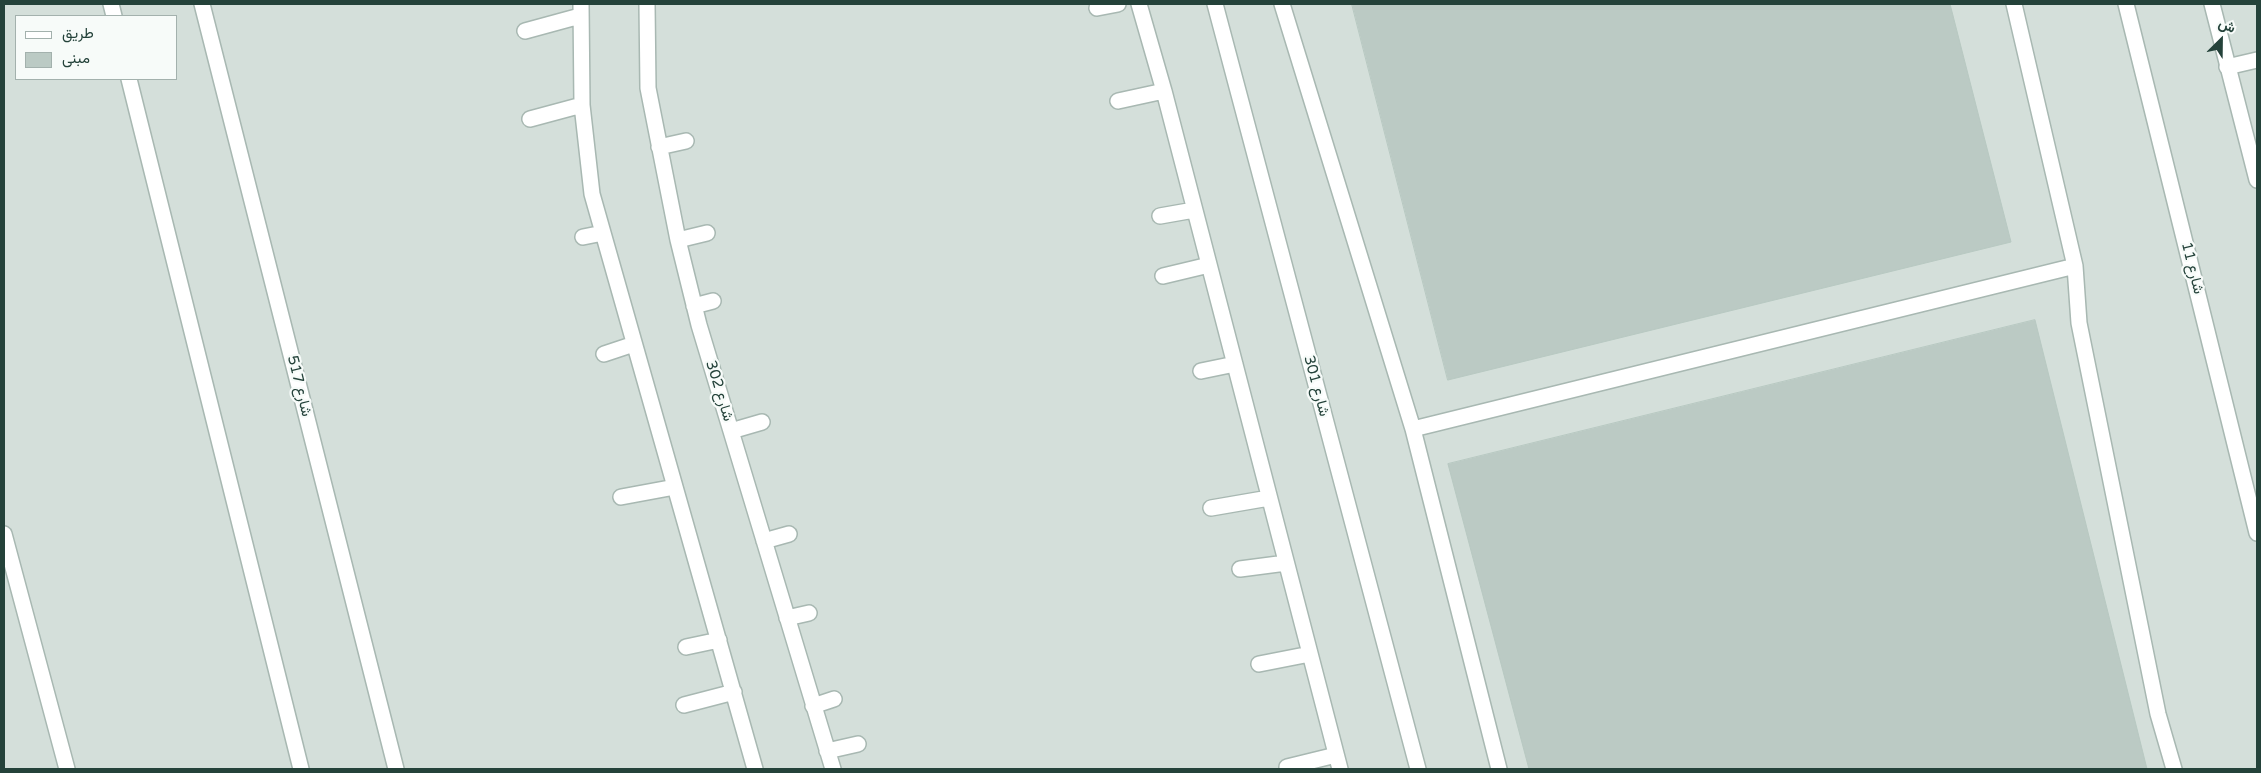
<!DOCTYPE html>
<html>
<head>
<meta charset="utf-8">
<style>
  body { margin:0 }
  #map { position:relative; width:2261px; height:773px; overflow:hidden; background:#e6efeb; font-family:"Varela Round",Vazirmatn,sans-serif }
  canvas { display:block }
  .frame { position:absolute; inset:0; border:5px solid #24423a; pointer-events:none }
  .legend { position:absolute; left:15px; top:15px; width:162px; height:65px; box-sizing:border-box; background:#f7fbf9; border:1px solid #a3b1ad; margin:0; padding:6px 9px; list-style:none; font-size:15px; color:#24423a }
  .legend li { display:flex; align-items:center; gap:10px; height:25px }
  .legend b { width:25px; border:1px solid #a3b1ad }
  .north { position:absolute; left:2196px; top:15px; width:50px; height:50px; -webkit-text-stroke:4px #f7fbf9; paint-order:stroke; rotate:23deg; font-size:14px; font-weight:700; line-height:20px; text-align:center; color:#24423a }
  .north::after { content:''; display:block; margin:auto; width:18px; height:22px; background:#24423a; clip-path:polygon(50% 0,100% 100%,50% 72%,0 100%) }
</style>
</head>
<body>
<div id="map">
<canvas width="2261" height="773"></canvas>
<div class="frame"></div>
<ul class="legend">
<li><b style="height:6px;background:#fff"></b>طريق</li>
<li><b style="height:14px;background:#bbcac4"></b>مبنى</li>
</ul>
<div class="north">ش</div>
</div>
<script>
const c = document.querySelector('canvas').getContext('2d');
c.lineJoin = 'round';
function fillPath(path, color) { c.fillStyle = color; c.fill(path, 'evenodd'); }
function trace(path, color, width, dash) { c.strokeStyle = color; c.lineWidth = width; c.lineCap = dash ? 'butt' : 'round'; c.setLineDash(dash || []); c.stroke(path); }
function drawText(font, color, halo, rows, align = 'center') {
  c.font = font + ' "Varela Round",Vazirmatn,sans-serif'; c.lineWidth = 4.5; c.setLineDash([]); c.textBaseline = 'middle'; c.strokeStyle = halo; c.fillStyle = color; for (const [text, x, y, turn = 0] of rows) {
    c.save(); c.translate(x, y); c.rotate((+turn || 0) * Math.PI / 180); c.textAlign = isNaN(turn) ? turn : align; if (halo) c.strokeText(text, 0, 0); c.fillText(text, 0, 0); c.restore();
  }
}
const built = new Path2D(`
  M4,4H2257V769H4ZM16,16H176V79H16Z`);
const building = new Path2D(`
  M1352,4H1950L2011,242L1448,380Z
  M2035,320L2147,769H1529L1448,464Z`);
const lane = new Path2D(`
  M581,4L582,105L592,194L755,769
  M647,4L648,88L678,240L699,325L833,769
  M1139,4L1164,91L1340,769
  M1215,4L1418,769
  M1282,4L1413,429L1499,769
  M2014,4L2075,266L2079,323L2158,714L2174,769
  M1097,8L1118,4
  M525,31L580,16
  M2227,67L2257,60
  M1118,101L1164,91
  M530,119L582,105
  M659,147L686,141
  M1160,216L1194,210
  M583,237L603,233
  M678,240L707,233
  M1163,276L1209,265
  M694,306L713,301
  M604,354L634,344
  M1201,371L1235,364
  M1413,429L2075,266
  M731,431L762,422
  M621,497L675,487
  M1211,508L1269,498
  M4,534L67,769
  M764,541L789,534
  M1240,569L1286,563
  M787,618L809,613
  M686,647L719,640
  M1259,664L1310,654
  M684,705L734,692
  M813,706L834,699
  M827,751L858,744
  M1287,767L1336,755`);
const street = new Path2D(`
  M111,4L114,16
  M202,4L396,769
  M2126,4L2257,533
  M2212,4L2257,180
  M129,79L301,769`);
const streetNames = [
  ["شارع 11",2192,268,76],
  ["شارع 517",299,386,76],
  ["شارع 301",1316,386,75],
  ["شارع 302",719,391,73]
];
fillPath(built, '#d4dfda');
fillPath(building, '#bbcac4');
trace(building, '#b8c9c2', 1);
trace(lane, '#a8b8b2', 18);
trace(street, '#a8b8b2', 18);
trace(lane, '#fff', 15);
trace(street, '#fff', 15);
drawText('15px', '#24423a', '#f7fbf9', streetNames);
</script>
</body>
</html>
